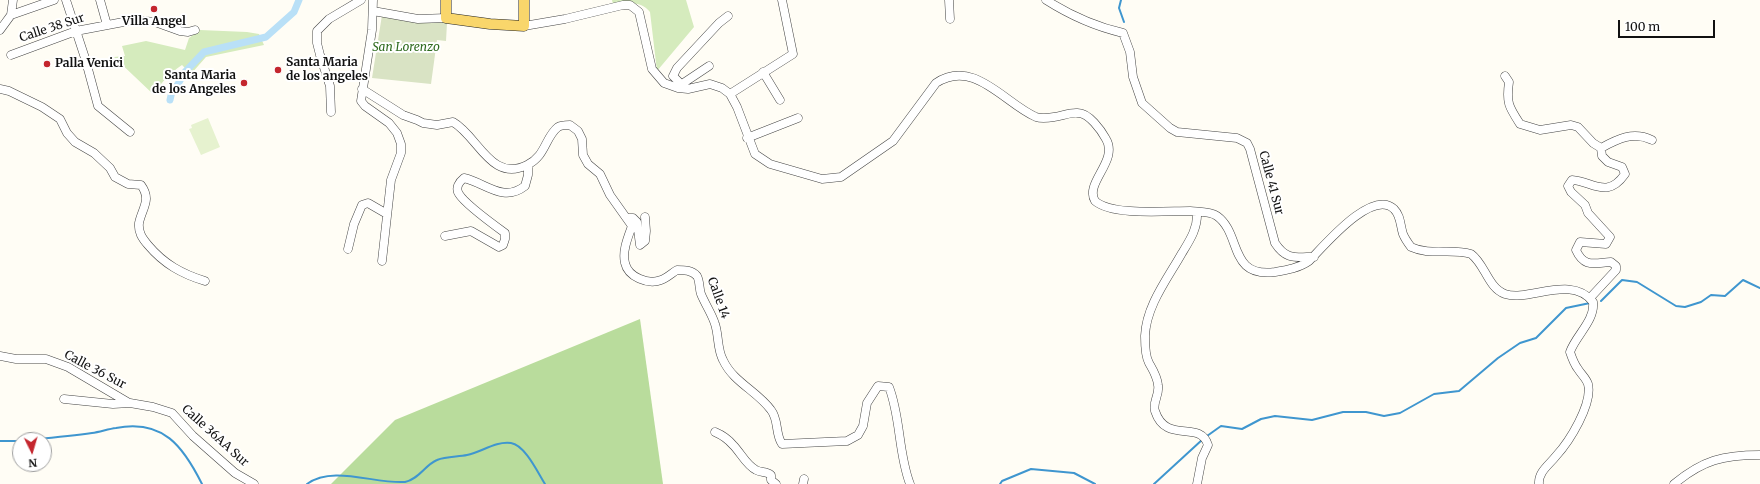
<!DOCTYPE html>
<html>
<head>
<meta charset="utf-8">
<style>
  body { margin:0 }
  #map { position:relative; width:1760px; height:484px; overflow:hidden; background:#fffdf5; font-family:Merriweather,serif }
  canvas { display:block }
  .north { position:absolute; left:12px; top:432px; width:40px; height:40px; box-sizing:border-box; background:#fff; border:1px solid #a0a0a0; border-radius:50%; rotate:175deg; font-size:11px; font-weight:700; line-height:16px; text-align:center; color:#111 }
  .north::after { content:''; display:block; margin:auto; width:14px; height:18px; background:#c4262e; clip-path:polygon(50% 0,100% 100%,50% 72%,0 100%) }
  .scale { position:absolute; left:1618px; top:20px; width:97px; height:18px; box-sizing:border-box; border:2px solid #111; border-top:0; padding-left:5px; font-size:12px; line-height:14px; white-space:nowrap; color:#111; -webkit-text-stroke:3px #fff; paint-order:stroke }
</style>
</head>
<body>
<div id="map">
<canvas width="1760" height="484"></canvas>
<div class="north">N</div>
<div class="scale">100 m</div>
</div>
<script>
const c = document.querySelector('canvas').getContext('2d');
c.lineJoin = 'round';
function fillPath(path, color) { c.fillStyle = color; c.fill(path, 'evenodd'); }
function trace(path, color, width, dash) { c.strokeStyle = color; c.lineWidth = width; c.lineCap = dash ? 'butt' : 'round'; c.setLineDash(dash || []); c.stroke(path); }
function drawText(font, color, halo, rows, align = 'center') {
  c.font = font + ' Merriweather,serif'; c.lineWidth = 4; c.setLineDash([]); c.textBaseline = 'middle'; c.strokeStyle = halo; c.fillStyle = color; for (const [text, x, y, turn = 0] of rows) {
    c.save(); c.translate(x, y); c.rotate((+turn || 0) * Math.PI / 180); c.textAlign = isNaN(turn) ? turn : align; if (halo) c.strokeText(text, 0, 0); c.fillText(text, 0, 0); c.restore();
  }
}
const green = new Path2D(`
  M612,0H686L694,27L657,71L650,12C641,0 626,3 613,5Z
  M200,30L247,32L259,34L264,45L206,57L191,74L182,65C169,74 161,82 154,95L114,57L125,56L122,46L146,41L185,50L189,38Z`);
const forest = new Path2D(`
  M640,319L663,484H331L395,420Z`);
const cemetery = new Path2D(`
  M382,15L447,23L446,41L437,40L431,84L372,78Z`);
const pitch = new Path2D(`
  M208,118L220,147L201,155L189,129L192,128L191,125Z`);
const stream = new Path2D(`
  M1121,0L1119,8L1124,22
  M1601,301L1622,280L1637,282L1676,306L1685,307L1701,302L1711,295L1725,296L1743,280L1760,288
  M1207,436L1221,426L1242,429L1261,419L1275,416L1312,420L1343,412H1366L1384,416L1400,413L1434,394L1459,391L1498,358L1520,343L1536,338L1566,308L1590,303
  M28,440C49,438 71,436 92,433C100,432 108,429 116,428C163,419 183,446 202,484
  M0,441H20
  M307,484C333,465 374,484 405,482C419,479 425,465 437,460C446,456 458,457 467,455C482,452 495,441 511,443C525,445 538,473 545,484
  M1000,484L1002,481L1031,469L1074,473L1095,484
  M1154,484L1203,439`);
const canal = new Path2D(`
  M170,100L172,91L175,89L185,72L204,52L266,37L294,12L299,0`);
const minor = new Path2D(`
  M66,0L85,58L98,106L130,132
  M100,0L107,25
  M373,0L372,30L361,101L365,106L389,123L397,133L401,144V153L391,180L382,261
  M949,0L950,19
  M1046,0C1068,14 1097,27 1123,33L1130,52L1133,77L1142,103L1170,128L1177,132L1237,138L1247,143L1250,149L1275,243C1286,260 1295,257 1314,257
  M373,11L418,19L446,18
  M11,15L54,0
  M524,26L565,19L623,5H630L639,12L652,69L664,83L678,88L688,89L710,84L722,88L730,94L737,107L755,154L770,164L822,179L841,177L893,141L936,83C974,58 1004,103 1036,117C1042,119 1048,118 1054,117C1062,116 1070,112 1078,113C1089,113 1101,130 1106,139C1119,161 1084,183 1095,201C1112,216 1166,211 1190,211C1198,212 1210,211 1217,216C1242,234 1228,278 1275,272C1287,270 1299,268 1309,261C1324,246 1372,188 1394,209C1401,216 1400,225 1403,234C1405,239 1408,243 1411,247C1430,256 1451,248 1471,254C1485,264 1488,288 1505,294C1529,302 1571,274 1593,302C1595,321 1576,335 1570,352C1572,358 1574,364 1578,369C1581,374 1586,378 1588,384C1593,404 1569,442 1556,456C1549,465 1538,472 1539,484
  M0,30L11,15L13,0
  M11,55L76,31L134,20L155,22L180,31L188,32L195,30
  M763,72L780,100
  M1505,76L1509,82C1506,103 1509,107 1520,124L1540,130L1571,125L1578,127L1593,143L1601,148
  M679,86L709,66
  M678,88L679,82L673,76L677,68L719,23L728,16
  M0,89L9,91L42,107L60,119L67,133L75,142L94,153L110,168L115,177L128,184L141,185C152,200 142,208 139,223C138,232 142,238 148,245C164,264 182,274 205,281
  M362,89L403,115L417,120L423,123L437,125L453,122C478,136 491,183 527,165C546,156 545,137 558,127C561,125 566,125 570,125L578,131L582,139L583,155L588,164L600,174L610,195L632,226C628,237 622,251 625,263C628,277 648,285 661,280C667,278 672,273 677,270C684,270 692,270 697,276C700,281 699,289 701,294C705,304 712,314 715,324C719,336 717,349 723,360C733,382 757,391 771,410C779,420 775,434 782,444L847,441L858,435L863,426L867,403L878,386L889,387C901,418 898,453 910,484
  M730,94L793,54L782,0
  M331,112L330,86L320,55L317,43V31L329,19L361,0
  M747,138L798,118
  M1601,148C1618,139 1633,131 1652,140
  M1197,212C1198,228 1190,240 1182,253C1168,278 1146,306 1145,336C1145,343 1145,356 1149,363C1153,370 1157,376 1158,385C1160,394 1152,403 1155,411C1166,445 1200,419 1208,445L1202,458L1197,484
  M627,218H633L637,222L640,245L645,241L646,231L645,217
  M445,236L471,231L499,247L503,245L505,239V233C494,225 465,204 459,194C455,188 459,182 464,178C486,183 503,203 525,186L528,175V165
  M348,249L354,224L362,205L368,203L387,214
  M1590,298L1616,270V266L1611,262C1594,263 1584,268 1576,250L1580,242L1606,244L1610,237L1588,213L1585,205L1571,192L1568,186L1572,180C1592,181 1607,200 1625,174L1622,167L1608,162L1602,156L1601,148
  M0,356L16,359H46L68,367L129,403
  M64,399L113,404L130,403L153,407L172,413L193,436L235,473L254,484
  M715,432C722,435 728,439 733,445C741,453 746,465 756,470C761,473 766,471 771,475V480L776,484
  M803,484L804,479
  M1674,484C1703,460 1723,455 1760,455`);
const major = new Path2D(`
  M446,0V18L490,24L524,26V0`);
const markers = [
  [154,9,4,"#c4262e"],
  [47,64,4,"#c4262e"],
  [278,70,4,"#c4262e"],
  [244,83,4,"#c4262e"]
];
const poiNames = [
  ["Villa Angel",154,22,"center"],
  ["Santa Maria",286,63],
  ["de los angeles",286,77],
  ["Palla Venici",55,64],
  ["Santa Maria",236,76,"right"],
  ["de los Angeles",236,90,"right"]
];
const streetNames = [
  ["Calle 38 Sur",52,28,-18],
  ["Calle 41 Sur",1271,183,75],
  ["Calle 14",718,298,70],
  ["Calle 36 Sur",95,370,28],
  ["Calle 36AA Sur",215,436,42]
];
const parkNames = [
  ["San Lorenzo",406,48]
];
fillPath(green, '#d5ebbd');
fillPath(forest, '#b9dc9c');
fillPath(cemetery, '#d9e3c4');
fillPath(pitch, '#e6f2cf');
trace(stream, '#3f96cf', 2);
trace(canal, '#b9e0f7', 7);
trace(minor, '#444', 9);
trace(major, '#222', 11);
trace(minor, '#fff', 8);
trace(major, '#f9d66b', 10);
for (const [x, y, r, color] of markers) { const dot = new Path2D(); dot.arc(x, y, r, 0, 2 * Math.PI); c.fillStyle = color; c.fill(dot); trace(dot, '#fff', 1.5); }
drawText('bold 12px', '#111', '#fff', poiNames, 'left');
drawText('12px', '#111', '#fff', streetNames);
drawText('italic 12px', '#2f6b1f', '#fff', parkNames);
</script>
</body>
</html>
